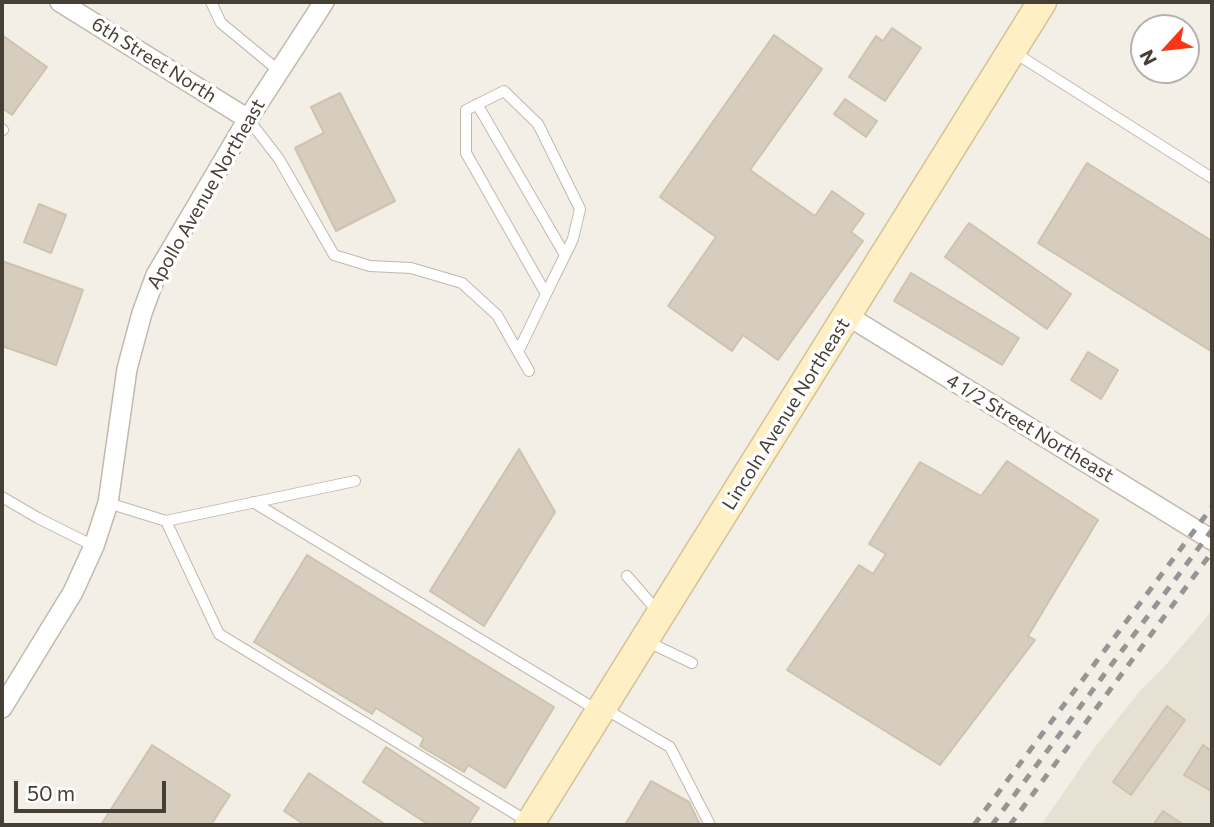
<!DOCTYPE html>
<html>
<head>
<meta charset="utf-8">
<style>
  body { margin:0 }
  #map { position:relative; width:1214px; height:827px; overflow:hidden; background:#f3efe6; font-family:Commissioner,sans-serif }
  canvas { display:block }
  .frame { position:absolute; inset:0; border:4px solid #453f35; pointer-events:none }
  .north { position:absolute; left:1130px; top:14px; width:70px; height:70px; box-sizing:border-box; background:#fff; border:2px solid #b5b2ae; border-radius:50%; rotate:243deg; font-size:19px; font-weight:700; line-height:28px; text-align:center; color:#453f35 }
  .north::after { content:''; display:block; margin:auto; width:24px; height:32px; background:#f93717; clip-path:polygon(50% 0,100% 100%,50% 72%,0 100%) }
  .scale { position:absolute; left:14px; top:781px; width:152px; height:32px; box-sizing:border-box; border:4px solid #453f35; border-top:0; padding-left:9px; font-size:21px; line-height:24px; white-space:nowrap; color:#453f35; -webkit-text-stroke:5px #fff; paint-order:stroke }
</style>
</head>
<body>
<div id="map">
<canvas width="1214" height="827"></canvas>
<div class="frame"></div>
<div class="north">N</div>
<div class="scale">50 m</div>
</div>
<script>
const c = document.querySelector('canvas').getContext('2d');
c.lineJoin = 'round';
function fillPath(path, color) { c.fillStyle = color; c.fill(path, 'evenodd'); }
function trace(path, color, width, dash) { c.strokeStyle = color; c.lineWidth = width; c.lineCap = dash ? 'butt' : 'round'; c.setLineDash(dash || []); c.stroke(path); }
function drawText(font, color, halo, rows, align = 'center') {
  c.font = font + ' Commissioner,sans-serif'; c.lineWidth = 7; c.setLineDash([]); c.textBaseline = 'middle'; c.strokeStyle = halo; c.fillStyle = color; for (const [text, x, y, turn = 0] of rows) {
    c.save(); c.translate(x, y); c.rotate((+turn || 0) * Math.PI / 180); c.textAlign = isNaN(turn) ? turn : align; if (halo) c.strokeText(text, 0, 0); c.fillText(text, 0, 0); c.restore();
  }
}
const residential = new Path2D(`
  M1212,611V825H1041L1095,747L1140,691L1163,668Z`);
const building = new Path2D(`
  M892,28L921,48L885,101L849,77L876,36L883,41Z
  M2,35L47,67L12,115L2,108Z
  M774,35L822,69L750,170L815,216L832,191L864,214L851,232L863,241L778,360L743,335L732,351L668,306L716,237L660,197Z
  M340,93L395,201L336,231L295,148L324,133L311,107Z
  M845,99L877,121L866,137L834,114Z
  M1087,163L1212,241L1211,351L1038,243Z
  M39,204L66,215L51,253L24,242Z
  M969,223L1071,294L1047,329L945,257Z
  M2,261L83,290L56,365L2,346Z
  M911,273L1019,338L1002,365L894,301Z
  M1088,352L1118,370L1101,399L1071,380Z
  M519,449L555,512L484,626L430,591Z
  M1007,461L1098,520L1028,636L1035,640L940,765L787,670L859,565L873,574L886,554L869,544L920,462L981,496Z
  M307,555L554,707L505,788L468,765L464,772L420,746L424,738L376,708L372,714L254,642Z
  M1167,706L1185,720L1131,795L1113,782Z
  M152,745L230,795L211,825H101Z
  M1203,745L1212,751L1211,791L1184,775Z
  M386,747L479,808L468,825H429L363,782Z
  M309,773L386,825H305L284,811Z
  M651,781L689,802L700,825H625Z
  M1163,811L1184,825H1153Z`);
const lane = new Path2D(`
  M211,2L221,23L278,70
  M1012,51L1212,178
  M477,104L565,255
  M248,119L279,159L334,255L370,266L411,268L462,283L497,315L529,371
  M2,129L3,130
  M518,352L546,294L466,153V110L504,91L538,124L580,209L573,239L546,294
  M2,497L38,518L94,546
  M253,502L597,710
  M108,503L166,521L355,481
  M166,521L219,634L527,821
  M627,576L659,613
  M646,641L692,663
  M605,709L670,747L710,825`);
const street = new Path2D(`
  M60,2L248,119
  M848,316L1212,540
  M2,708L73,592L94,546L108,503L127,369L142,313L156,275L248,119L324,2`);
const secondary = new Path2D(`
  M529,825L1042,2`);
const rail = new Path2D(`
  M974,825L1212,507
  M992,825L1212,530
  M1010,825L1212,552`);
const streetNames = [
  ["6th Street North",154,60,32],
  ["Apollo Avenue Northeast",206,194,-60],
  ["Lincoln Avenue Northeast",786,414,-58],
  ["4 1/2 Street Northeast",1030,428,31]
];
fillPath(residential, '#e7e1d4');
fillPath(building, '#d7cdbe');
trace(building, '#cfc2ae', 2);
trace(lane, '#c1b9ab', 12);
trace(street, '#c1b9ab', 22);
trace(secondary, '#d3c296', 31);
trace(lane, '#fff', 10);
trace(street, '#fff', 19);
trace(secondary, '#fef0c4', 28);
trace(rail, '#959595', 5, [9, 9]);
drawText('19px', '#453f35', '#fff', streetNames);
</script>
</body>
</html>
